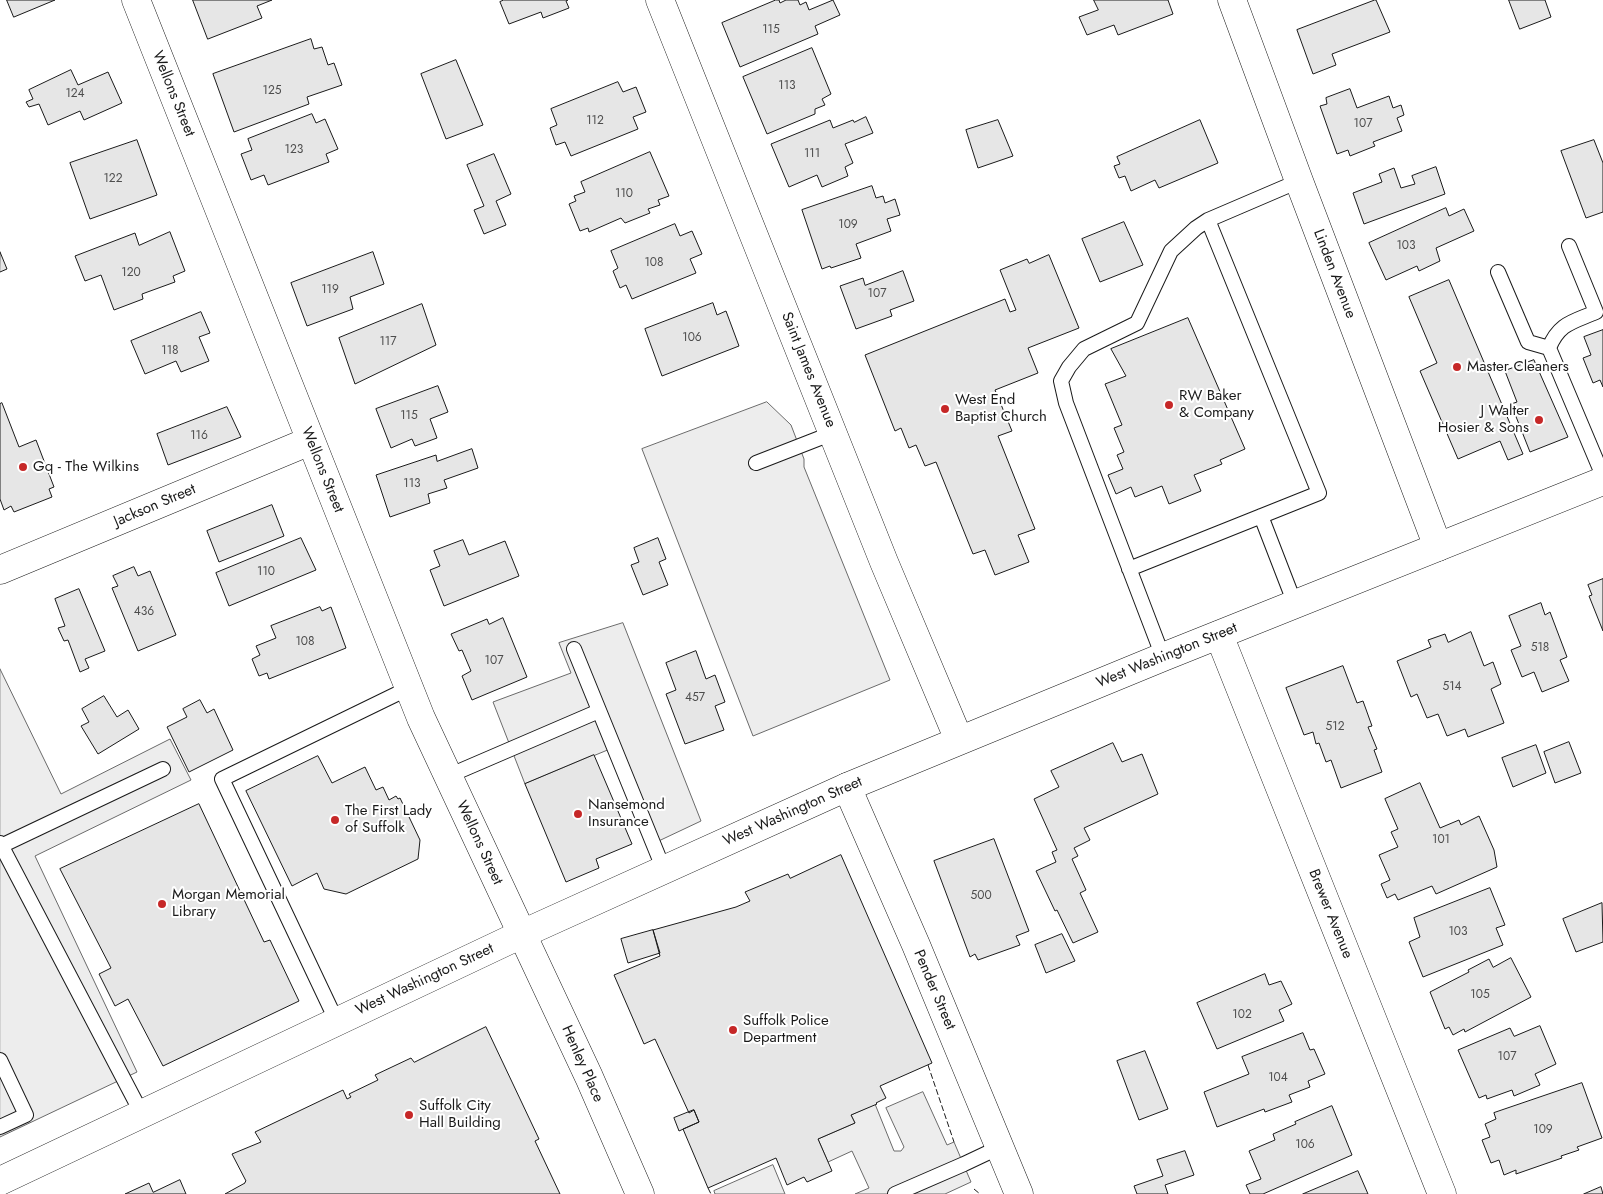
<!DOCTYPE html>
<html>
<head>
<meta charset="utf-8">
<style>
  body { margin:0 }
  canvas { display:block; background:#fff }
</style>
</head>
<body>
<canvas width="1603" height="1194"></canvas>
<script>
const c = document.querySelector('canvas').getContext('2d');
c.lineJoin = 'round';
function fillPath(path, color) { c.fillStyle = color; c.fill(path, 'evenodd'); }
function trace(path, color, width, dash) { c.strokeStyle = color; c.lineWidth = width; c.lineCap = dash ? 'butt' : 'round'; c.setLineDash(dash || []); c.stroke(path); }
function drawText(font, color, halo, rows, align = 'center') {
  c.font = font + ' Jost,sans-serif'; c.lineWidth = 4; c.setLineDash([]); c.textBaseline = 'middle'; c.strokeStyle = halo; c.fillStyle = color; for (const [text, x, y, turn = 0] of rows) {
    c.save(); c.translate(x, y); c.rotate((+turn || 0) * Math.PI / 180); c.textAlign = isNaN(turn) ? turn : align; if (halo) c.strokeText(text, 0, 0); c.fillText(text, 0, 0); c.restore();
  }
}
const parking = new Path2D(`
  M767,402L791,425L804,459V467L890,680L753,736L642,449Z
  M623,623L701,821L648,846L610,749L525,784L493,702L571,673L559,643Z
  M0,669L61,794L170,739L191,780L35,856L137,1072L0,1137Z
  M923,1092L947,1145L954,1142L971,1182L945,1194H855L869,1188L852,1151L828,1162L818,1139L855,1123L851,1115L875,1104L894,1151H901L904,1147L886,1108Z
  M773,1165L785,1194H715L714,1191Z`);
const building = new Path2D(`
  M7,0H55L14,17Z
  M193,0H272L257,6L262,18L208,39Z
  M504,0H568L566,1L569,8L543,18L541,12L509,24L500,2Z
  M776,0H779L780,3L786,0H798L800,5L806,2L809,10L833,0L840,15L815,26L818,34L740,67L722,23Z
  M1094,0H1168L1173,14L1118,35L1114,25L1087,35L1079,17L1098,10Z
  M1375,0H1376L1390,32L1332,54L1336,65L1313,74L1297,30Z
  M1509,0H1545L1551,17L1520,29Z
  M311,39L314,49L322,47L328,65L334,63L342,85L307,97L309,104L234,132L213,74Z
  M812,48L831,94L822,99L825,105L815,109V114L767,134L743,77Z
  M456,60L483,125L446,139L421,74Z
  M71,70L78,85L108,72L122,103L84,120L80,111L48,125L39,104L29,107L26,102L33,99L29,90Z
  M618,82L623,92L636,87L646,112L633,117L638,129L571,156L565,142L556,145L550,128L557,125L551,109Z
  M1350,89L1357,108L1389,96L1393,108L1401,105L1404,115L1397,118L1402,131L1373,142L1375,146L1350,156L1348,150L1337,154L1320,106L1327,104L1326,98Z
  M312,114L316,123L325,119L338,149L326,154L329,162L268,185L264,175L251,180L241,154L252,150L248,139Z
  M866,117L873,133L845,144L853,163L845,167L848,176L822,187L817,175L789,187L771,144L830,120L833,128L853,120L854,122Z
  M998,120L1013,156L978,168L966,130Z
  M1200,120L1218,163L1159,188L1155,180L1131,191L1125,176L1119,178L1114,166L1120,164L1117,157Z
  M137,140L157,195L90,219L70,163Z
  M1594,140L1603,163V212L1586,218L1561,151Z
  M650,152L669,196L658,200L660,205L648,209L650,213L625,223L621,218L589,232L588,228L580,231L569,204L576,201L574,196L585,192L581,182Z
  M494,154L511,194L496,201L506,225L484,234L474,210L484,206L467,165Z
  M1436,167L1445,194L1364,224L1353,193L1382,182L1379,174L1394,168L1401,188L1415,184L1412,176Z
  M872,186L876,198L883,196L885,203L895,199L900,215L887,219L891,231L856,244L861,258L831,268L830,266L822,269L802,210Z
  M1446,208L1449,216L1464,209L1474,231L1436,248L1440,261L1419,271L1417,266L1386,280L1369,243Z
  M1124,222L1143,265L1100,282L1082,239Z
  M675,224L680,236L692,231L702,254L690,259L696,273L632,299L626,285L620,288L613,271L618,268L611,251Z
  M170,232L185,271L173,276L175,282L142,294L143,299L114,310L101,275L85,281L75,256L135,233L139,245Z
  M0,252L7,269L0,272Z
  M373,252L384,284L350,297L353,309L307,326L291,283Z
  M1049,255L1079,328L1028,348L1038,373L995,390L1012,431L998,436L1035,529L1018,535L1029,562L995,575L985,550L973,554L936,462L925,466L916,445L909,448L901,428L895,431L865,355L1005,299L1010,312L1016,310L1000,270L1027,259L1029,263Z
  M903,271L914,301L890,310L892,316L856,329L840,286L863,278L865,285Z
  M1449,280L1523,454L1508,460L1500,441L1458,459L1420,371L1437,363L1409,297Z
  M713,303L717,315L726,311L739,346L662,376L645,329Z
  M422,304L436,345L355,384L339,338Z
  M201,312L210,333L199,337L209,361L181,372L176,361L145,374L131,341Z
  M1188,318L1245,449L1220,460L1222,464L1194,475L1201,491L1169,504L1162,486L1135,497L1131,487L1116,494L1108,475L1123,469L1117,455L1124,452L1114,428L1122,425L1105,384L1126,376L1111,349Z
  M1603,330V387L1600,380L1593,383L1583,358L1591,355L1584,337Z
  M1534,360L1568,437L1530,452L1511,404L1517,402L1505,371Z
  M438,386L448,412L430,419L437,438L415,446L412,439L391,448L376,409Z
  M2,403L19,447L36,440L54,487L49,489L52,497L14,512L11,506L4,510L0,499V404Z
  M227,407L241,437L168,465L157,434Z
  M472,449L478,468L444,480L447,488L428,494L430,503L390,517L376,475L436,455L437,461Z
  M272,505L284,536L219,562L207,531Z
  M301,538L316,570L229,606L216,573Z
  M658,538L666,559L659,562L668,585L643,595L631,565L639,562L634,548Z
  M463,540L469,555L505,541L519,576L444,606L430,570L440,566L434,551Z
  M134,567L138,576L150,571L176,635L138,651L112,588L118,586L113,576Z
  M1603,579V631L1589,596L1592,595L1588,585Z
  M79,589L105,651L85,659L89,668L80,672L68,640L64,641L58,628L65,626L55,599Z
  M1541,603L1545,615L1550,612L1567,657L1560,660L1569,681L1542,692L1534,672L1522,677L1511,650L1521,646L1509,616Z
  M320,607L322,611L331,607L346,648L269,679L267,673L259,676L252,659L260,655L256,646L276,638L271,626Z
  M503,618L527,677L472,700L462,676L471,671L462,650L459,651L451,634L487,619L489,624Z
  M1471,632L1484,666L1493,662L1501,684L1491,689L1504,723L1468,737L1465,729L1447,736L1438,714L1427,718L1417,694L1411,697L1397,661L1431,647L1428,640L1445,634L1448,642Z
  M696,651L706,679L715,675L725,702L715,706L724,730L685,744L666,694L676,690L666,663Z
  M1343,666L1357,703L1363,701L1372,726L1368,727L1377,749L1374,750L1382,772L1341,788L1331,760L1326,762L1319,743L1316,744L1313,732L1304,735L1286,688Z
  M104,696L117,717L128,710L139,729L98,754L81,726L89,722L82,709Z
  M200,700L207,713L214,709L233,750L189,772L167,727L187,717L183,709Z
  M1569,742L1581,773L1555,783L1544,752Z
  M1113,743L1122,762L1142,754L1158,794L1084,828L1090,840L1074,848L1078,856L1072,859L1086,890L1080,893L1098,932L1073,943L1057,910L1055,911L1036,871L1056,862L1052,852L1057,850L1034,799L1059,787L1051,771Z
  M1536,745L1546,773L1513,787L1502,758Z
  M594,755L632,844L596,859L599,868L566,882L525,784Z
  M318,756L332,783L365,767L376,790L383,787L389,800L396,796L398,799L400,798L420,840L418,859L346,894L324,889L317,873L292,886L246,791Z
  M1420,783L1440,828L1459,820L1461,825L1479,816L1494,850L1497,867L1436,894L1432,886L1398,900L1395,894L1387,898L1381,884L1390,880L1379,855L1398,847L1391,832L1398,829L1385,799Z
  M199,804L264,942L270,940L299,1001L163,1066L128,999L115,1006L99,974L111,968L60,869Z
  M994,839L1029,931L1016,936L1020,945L978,960L975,954L970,957L934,861Z
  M841,855L932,1063L880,1086L886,1098L876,1103L877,1104L851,1115L855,1123L818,1139L832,1171L807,1182L804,1177L787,1185L776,1158L708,1188L683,1129L699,1122L694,1110L689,1113L655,1039L644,1044L614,975L660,956L653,930L736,907L750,901L745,892L788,874L790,878Z
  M1490,888L1505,925L1496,928L1503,945L1423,977L1409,942L1420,937L1414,918Z
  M1602,903L1603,942L1576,952L1563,919Z
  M653,930L660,953L628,963L621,939Z
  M1062,934L1075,961L1046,973L1035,945Z
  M1511,958L1531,997L1465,1032L1464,1029L1453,1035L1449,1027L1445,1029L1430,992L1469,972L1468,970L1489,959L1493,967Z
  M1265,974L1269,985L1281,981L1292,1004L1279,1010L1284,1021L1217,1049L1197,1003Z
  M1540,1026L1556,1064L1535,1074L1540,1085L1514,1096L1512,1090L1487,1099L1486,1095L1479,1098L1458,1050L1510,1028L1514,1036Z
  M486,1027L539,1139L535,1141L560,1194H225L245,1183V1182L246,1181L232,1154L261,1142L255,1132L343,1090L347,1099L351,1097L349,1094L378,1080L375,1075L411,1058L414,1062Z
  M1303,1033L1310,1050L1314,1049L1325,1074L1308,1081L1310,1087L1289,1095L1292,1102L1265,1112L1264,1109L1217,1127L1204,1092L1249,1074L1242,1057Z
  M1145,1051L1168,1109L1139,1120L1117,1061Z
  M1582,1083L1602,1138L1577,1147L1579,1150L1561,1156L1562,1158L1516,1174V1170L1504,1175L1499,1160L1491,1163L1482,1140L1490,1137L1485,1124L1496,1119L1494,1113Z
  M1332,1106L1352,1155L1263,1194H1250L1246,1185L1261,1179L1249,1151L1275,1140L1273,1134L1296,1124L1295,1122Z
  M694,1110L699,1122L679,1131L674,1118Z
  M1185,1151L1194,1175L1165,1185L1168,1194H1137L1134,1186L1163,1176L1157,1160Z
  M1358,1171L1368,1194H1303Z
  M180,1180L186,1194H125L149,1183L153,1192Z
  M1601,1187L1603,1194H1584Z`);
const service = new Path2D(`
  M1498,272L1528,342L1549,348L1603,476
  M1549,348C1559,323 1573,322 1596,312L1569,246
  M756,463L833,433
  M1261,516L1295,604
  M1129,569L1319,493L1208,220
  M574,649L664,870
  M1163,657L1066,403L1061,381L1069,367L1084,349L1137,323L1171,251L1196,228L1208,220L1299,181
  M448,776L599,711
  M0,843L142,1114
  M1,846L163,769
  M337,1022L222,779L409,688
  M0,1060L26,1115L0,1127
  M895,1194L964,1164L1000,1147`);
const minor = new Path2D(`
  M136,0L421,718L522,934
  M660,0L884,562L959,740
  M1232,0L1299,181L1438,547
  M0,570L310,441
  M1219,635L1442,1194
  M847,787L916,945L1019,1194`);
const tertiary = new Path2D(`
  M522,934L589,1077L640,1194`);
const secondary = new Path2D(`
  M0,1181L522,934L847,787L1163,657L1603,481`);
const fence = new Path2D(`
  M928,1065L954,1142
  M708,1188L711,1194
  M974,1189L980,1194`);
const markers = [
  [1457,367,5,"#c62828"],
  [1169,405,5,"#c62828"],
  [945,409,5,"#c62828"],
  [1539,420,5,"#c62828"],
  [23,467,5,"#c62828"],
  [578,814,5,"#c62828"],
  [335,820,5,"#c62828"],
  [162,904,5,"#c62828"],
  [733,1030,5,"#c62828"],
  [409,1115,5,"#c62828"]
];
const numberNames = [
  ["115",771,30],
  ["113",787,86],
  ["125",272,91],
  ["124",75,94],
  ["112",595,121],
  ["107",1363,124],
  ["123",294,150],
  ["111",812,154],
  ["122",113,179],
  ["110",624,194],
  ["109",848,225],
  ["103",1406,246],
  ["108",654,263],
  ["120",131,273],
  ["119",330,290],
  ["107",877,294],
  ["106",692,338],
  ["117",388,342],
  ["118",170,351],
  ["115",409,416],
  ["116",199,436],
  ["113",412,484],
  ["110",266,572],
  ["436",144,612],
  ["108",305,642],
  ["518",1540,648],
  ["107",494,661],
  ["514",1452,687],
  ["457",695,698],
  ["512",1335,727],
  ["101",1441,840],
  ["500",981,896],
  ["103",1458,932],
  ["105",1480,995],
  ["102",1242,1015],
  ["107",1507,1057],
  ["104",1278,1078],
  ["109",1543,1130],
  ["106",1305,1145]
];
const streetNames = [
  ["Wellons Street",173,94,68],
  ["Linden Avenue",1334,274,69],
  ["Saint James Avenue",808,370,68],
  ["Wellons Street",322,470,68],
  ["Jackson Street",155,506,-23],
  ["West Washington Street",1167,656,-22],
  ["West Washington Street",793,812,-24],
  ["Wellons Street",479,843,65],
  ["Brewer Avenue",1330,914,68],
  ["West Washington Street",425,980,-25],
  ["Pender Street",934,990,67],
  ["Henley Place",582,1064,66]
];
const poiNames = [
  ["Master Cleaners",1467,367],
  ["RW Baker",1179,396],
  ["& Company",1179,413],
  ["West End",955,400],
  ["Baptist Church",955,417],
  ["J Walter",1529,411,"right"],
  ["Hosier & Sons",1529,428,"right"],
  ["Gq - The Wilkins",33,467],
  ["Nansemond",588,805],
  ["Insurance",588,822],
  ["The First Lady",345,811],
  ["of Suffolk",345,828],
  ["Morgan Memorial",172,895],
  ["Library",172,912],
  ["Suffolk Police",743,1021],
  ["Department",743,1038],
  ["Suffolk City",419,1106],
  ["Hall Building",419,1123]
];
fillPath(parking, '#ededed');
trace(parking, '#6a6a6a', 1);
fillPath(building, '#e6e6e6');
trace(building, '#1a1a1a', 1);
trace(service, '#1a1a1a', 16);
trace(minor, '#1a1a1a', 29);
trace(tertiary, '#1a1a1a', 29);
trace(secondary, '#1a1a1a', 29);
trace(service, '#fff', 14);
trace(minor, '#fff', 28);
trace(tertiary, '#fff', 28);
trace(secondary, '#fff', 28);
trace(fence, '#1a1a1a', 1, [6, 2.5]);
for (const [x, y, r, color] of markers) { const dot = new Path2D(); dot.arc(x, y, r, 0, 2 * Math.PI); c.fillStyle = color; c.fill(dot); trace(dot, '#fff', 2); }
drawText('12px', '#4d4d4d', null, numberNames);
drawText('15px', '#1a1a1a', '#fff', streetNames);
drawText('15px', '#1a1a1a', '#fff', poiNames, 'left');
</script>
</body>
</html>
